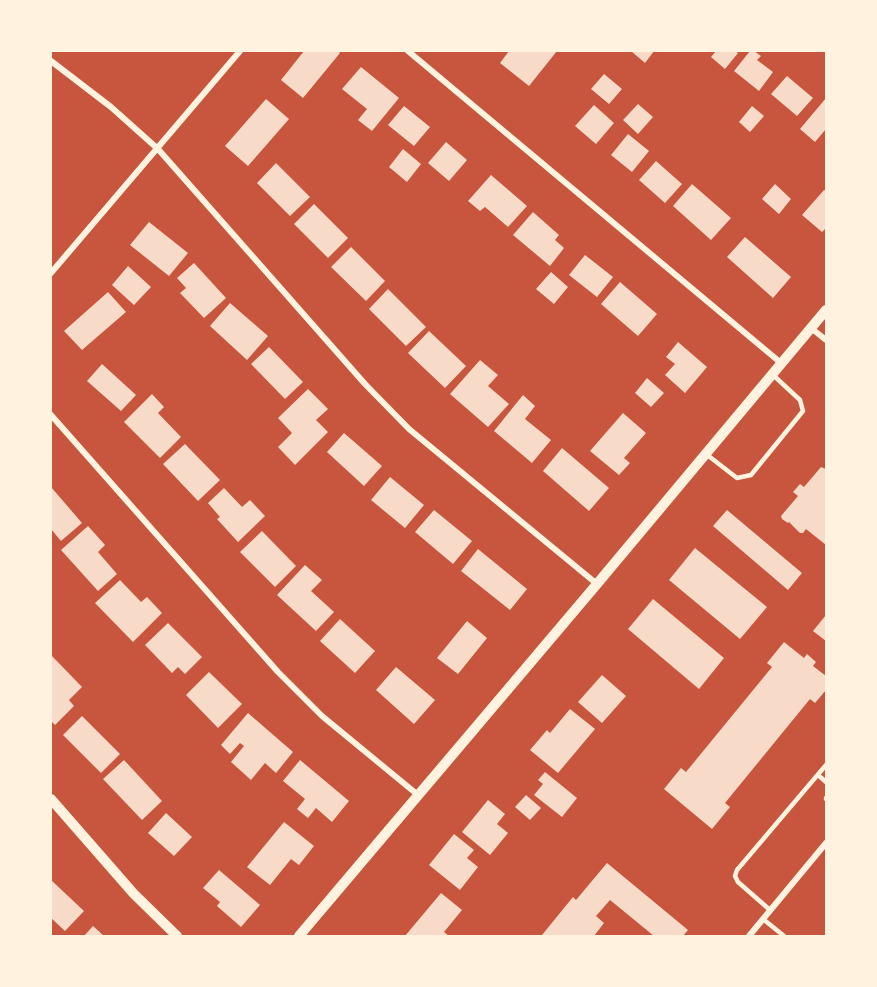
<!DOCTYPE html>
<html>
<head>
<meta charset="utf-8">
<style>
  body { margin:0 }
  #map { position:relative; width:877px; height:987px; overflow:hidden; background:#c8553d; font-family:"Varela Round",sans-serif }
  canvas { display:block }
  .frame { position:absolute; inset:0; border:52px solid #fff3e0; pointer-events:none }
</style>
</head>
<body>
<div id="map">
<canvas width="877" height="987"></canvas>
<div class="frame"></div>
</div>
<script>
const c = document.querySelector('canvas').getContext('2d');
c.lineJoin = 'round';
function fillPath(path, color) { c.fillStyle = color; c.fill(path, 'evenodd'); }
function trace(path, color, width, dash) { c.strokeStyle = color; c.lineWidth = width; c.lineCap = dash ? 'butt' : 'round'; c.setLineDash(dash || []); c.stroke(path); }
const building = new Path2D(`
  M304,51H338L340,53L303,98L281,80Z
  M509,51H557L529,86L500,63Z
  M631,51H654L645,63Z
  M716,51H735L738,53L725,69L711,57Z
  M750,51H754L761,56L757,60L773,72L759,91L734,71Z
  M361,67L399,98L372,131L358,120L367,109L342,89Z
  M604,74L622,89L609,104L591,89Z
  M787,76L813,98L797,116L771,94Z
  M826,98V129L815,142L800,129Z
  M266,99L289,119L248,166L225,146Z
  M638,104L653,117L638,134L623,120Z
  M594,105L614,123L596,144L575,126Z
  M404,106L430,127L414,146L388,125Z
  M752,106L764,116L750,132L739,122Z
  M628,134L649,151L632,172L611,155Z
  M446,142L467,160L449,181L428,163Z
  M403,149L421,164L407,182L389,167Z
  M656,161L682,184L665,203L639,180Z
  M276,163L310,197L290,216L257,183Z
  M491,175L527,206L508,227L485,207L480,211L468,201Z
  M692,184L731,218L711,240L673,206Z
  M775,184L791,199L779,214L762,199Z
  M824,190L826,191V228L822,232L802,215Z
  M314,204L348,238L328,258L294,224Z
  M533,212L559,235L555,240L564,248L550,266L513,235Z
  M149,222L188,253L169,276L130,245Z
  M745,237L791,277L773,298L727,257Z
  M351,247L385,281L366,301L331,267Z
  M585,255L613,277L597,297L569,275Z
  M194,263L226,298L204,318L180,293L186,288L177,278Z
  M128,266L151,287L134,305L112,285Z
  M551,272L568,287L554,304L536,289Z
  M620,282L657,314L638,336L601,304Z
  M388,289L426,327L406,346L369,309Z
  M108,292L126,312L82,350L64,331Z
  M230,303L268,336L247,360L210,326Z
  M429,331L466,366L445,388L408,353Z
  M678,342L707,367L685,393L665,375L675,364L666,357Z
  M269,347L303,382L285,399L251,364Z
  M480,360L498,375L488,386L509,404L488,427L450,394Z
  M102,364L136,395L121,411L87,381Z
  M647,378L664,393L651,407L635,393Z
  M308,389L328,409L316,420L328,432L295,465L278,447L292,433L278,418Z
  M152,394L164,407L158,413L181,437L160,458L124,422Z
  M523,395L535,406L525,419L551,440L532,463L494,431Z
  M623,413L646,433L624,458L630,463L619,475L590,451Z
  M344,433L382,466L364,486L327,452Z
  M185,444L220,480L198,501L163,464Z
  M562,448L609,488L589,511L543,471Z
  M821,467L826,469V545L806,529L803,533H800L789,522L788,523L782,519L781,516L798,496L793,492L800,484L804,487Z
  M390,477L424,505L405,528L371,500Z
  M51,487L82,523L61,541L51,529Z
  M224,488L242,507L250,500L265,516L238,542L217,519L220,517L208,503Z
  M434,510L472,541L453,564L415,532Z
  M727,510L802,573L788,590L713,526Z
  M88,526L105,545L98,552L117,574L98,591L61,550Z
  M262,531L296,566L275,587L240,552Z
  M695,548L767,607L740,639L669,580Z
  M478,549L527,589L510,610L461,571Z
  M305,565L322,580L311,591L334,612L316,631L277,595Z
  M120,580L141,602L147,597L162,613L133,642L95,603Z
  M653,599L724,658L699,689L628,629Z
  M826,615V641L813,631Z
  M340,619L375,651L355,673L320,641Z
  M467,621L487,638L458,674L437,658Z
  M168,623L202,657L185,674L178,667L172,673L145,645Z
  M784,642L804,658L807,654L816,662L813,666L826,676V690L815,703L810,699L725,803L730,807L712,829L664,789L681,768L686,772L772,667L767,663Z
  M51,655L82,687L69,700L74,706L55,725L51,721Z
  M396,667L435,700L414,724L376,690Z
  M209,672L242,704L218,728L186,695Z
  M602,675L626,696L602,723L578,702Z
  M570,709L595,729L558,773L530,750L547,730L550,733Z
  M248,713L293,752L276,773L265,763L251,780L231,762L244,746L240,743L230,754L221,745Z
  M82,716L120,754L101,773L63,735Z
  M124,760L162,801L142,820L103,779Z
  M300,760L349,801L332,822L316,808L308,818L297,809L305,799L283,781Z
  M545,772L577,798L562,817L534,795L543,784L538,780Z
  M526,795L541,808L530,820L515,807Z
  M488,800L505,814L497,824L508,833L490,855L462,832Z
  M166,813L192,837L174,856L148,833Z
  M284,822L314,846L299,865L291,859L270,885L247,867Z
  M454,834L474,850L467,858L478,867L460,890L429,865Z
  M607,863L688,930L683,936H654L610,900L596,916L604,923L594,936L542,935L573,897L576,900Z
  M219,870L260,905L241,927L217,906L220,902L203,888Z
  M51,880L84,911L65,931L51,918Z
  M441,893L462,910L444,932L449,936H405Z
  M93,926L104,936H84Z`);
const service = new Path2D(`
  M706,454L737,478L751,475L803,411L800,400L772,374
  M818,775L826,782
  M826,798V799
  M770,910L738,882L735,876L737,870L826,765
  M763,919L784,936`);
const minor = new Path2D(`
  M408,51L781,363
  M51,61L111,107L158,149L365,384L409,429L597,584
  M51,273L240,51
  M811,328L826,340
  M51,415L278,672L322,716L418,795
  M749,936L826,843`);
const tertiary = new Path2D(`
  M51,799L134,894L177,936
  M299,936L597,584L826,310`);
fillPath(building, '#f7dbc8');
trace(service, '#fff3e0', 4.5);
trace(minor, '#fff3e0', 6);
trace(tertiary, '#fff3e0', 10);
</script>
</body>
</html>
